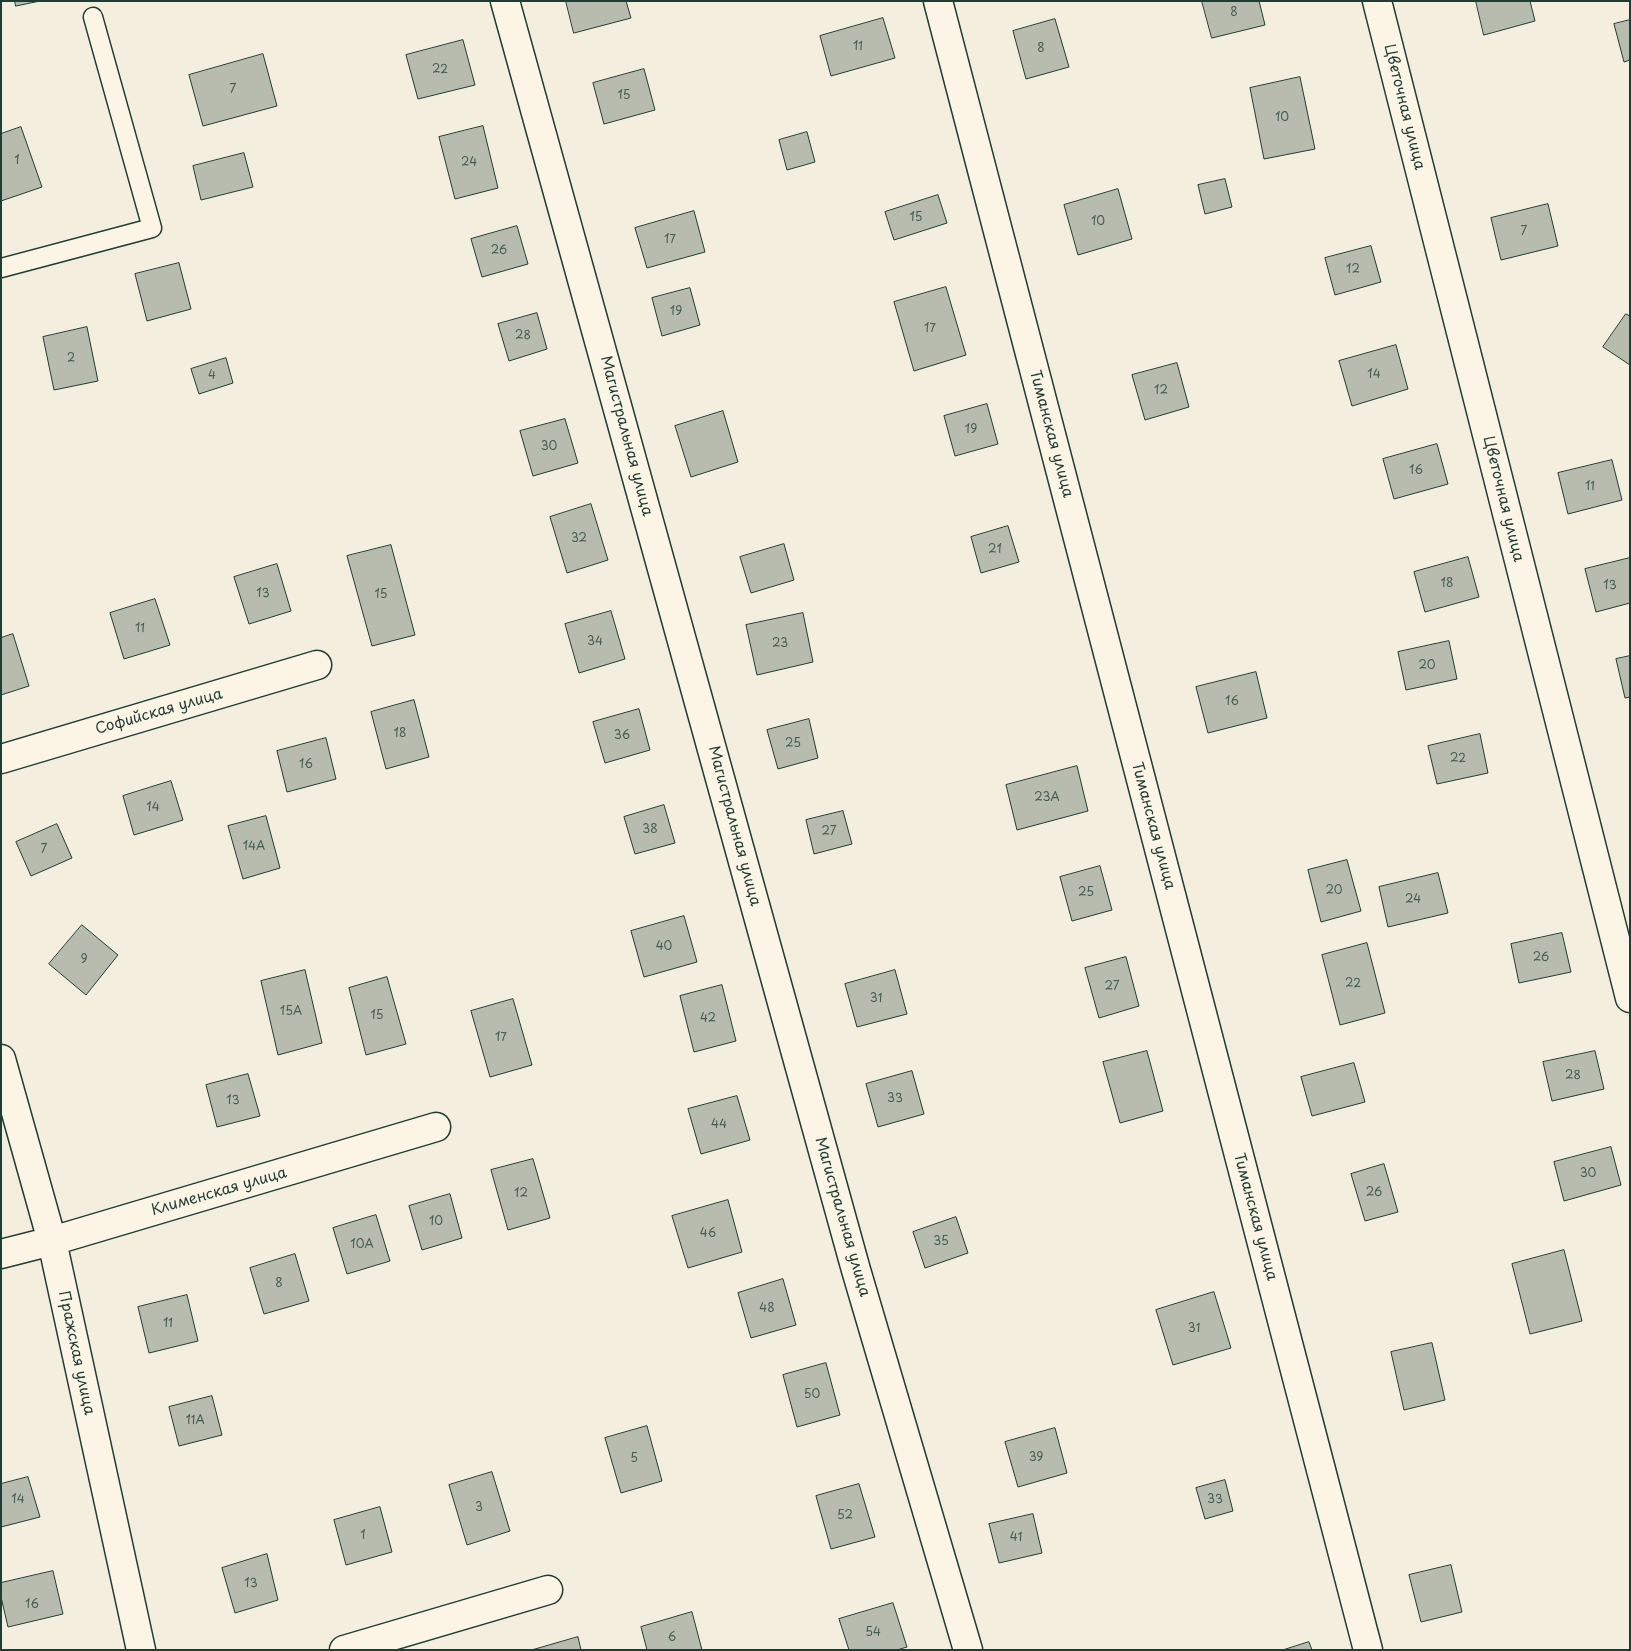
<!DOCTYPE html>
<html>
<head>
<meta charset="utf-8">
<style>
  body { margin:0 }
  #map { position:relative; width:1631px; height:1651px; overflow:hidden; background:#f3eede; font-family:"Playpen Sans",sans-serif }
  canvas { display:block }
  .frame { position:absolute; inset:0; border:2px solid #1f3d34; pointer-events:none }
</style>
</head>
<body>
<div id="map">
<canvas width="1631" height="1651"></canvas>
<div class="frame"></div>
</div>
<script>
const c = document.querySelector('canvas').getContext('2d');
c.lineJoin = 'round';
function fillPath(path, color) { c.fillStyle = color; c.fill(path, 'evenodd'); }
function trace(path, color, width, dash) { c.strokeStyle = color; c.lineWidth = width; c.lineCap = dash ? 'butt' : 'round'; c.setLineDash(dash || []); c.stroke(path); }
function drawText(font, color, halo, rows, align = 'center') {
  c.font = font + ' "Playpen Sans",sans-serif'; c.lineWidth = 4; c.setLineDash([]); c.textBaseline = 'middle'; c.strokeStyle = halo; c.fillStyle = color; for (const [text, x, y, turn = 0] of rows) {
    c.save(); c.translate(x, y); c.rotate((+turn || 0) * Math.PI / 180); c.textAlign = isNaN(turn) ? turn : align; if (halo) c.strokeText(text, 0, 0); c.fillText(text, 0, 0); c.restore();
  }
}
const building = new Path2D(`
  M15,1H40L16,6Z
  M566,1H626L631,18L574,33Z
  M1202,1H1259L1265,25L1212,38Z
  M1476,1H1530L1535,21L1484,35Z
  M883,18L895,58L831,76L820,36Z
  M1055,19L1069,67L1026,79L1013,31Z
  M1630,20V60L1624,62L1614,24Z
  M463,40L475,85L418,99L406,55Z
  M263,54L277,106L203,126L189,75Z
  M644,69L655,110L604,124L593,83Z
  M1300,77L1315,149L1264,159L1250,88Z
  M483,126L498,188L455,199L439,137Z
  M21,127L42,187L1,201V134Z
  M807,132L815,162L787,170L779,140Z
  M244,153L253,187L201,200L193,166Z
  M1225,179L1232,207L1205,214L1198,185Z
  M1118,189L1132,239L1078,255L1064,205Z
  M938,195L947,223L894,240L885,212Z
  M1548,204L1558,246L1501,260L1491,218Z
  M694,211L705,252L647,268L635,228Z
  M517,226L528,264L482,277L471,239Z
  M1371,246L1381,282L1335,295L1325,258Z
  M179,263L191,309L147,321L135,274Z
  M946,287L966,355L914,371L894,302Z
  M690,288L700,325L662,336L652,298Z
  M537,313L547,349L509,361L498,324Z
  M1626,314L1630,316V365L1603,347Z
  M87,327L98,381L54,390L43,337Z
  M1396,345L1408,389L1352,406L1339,361Z
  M226,358L233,383L199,394L191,369Z
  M1177,363L1189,407L1145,420L1132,375Z
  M987,404L998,444L955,456L944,416Z
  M723,411L738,462L691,477L675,426Z
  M565,419L578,463L533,476L520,431Z
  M1437,444L1448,484L1394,499L1383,459Z
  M1612,460L1622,500L1568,514L1558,473Z
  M591,504L608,560L567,573L550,517Z
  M1008,526L1019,562L981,573L971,537Z
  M784,544L794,580L751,593L740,557Z
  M391,545L415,635L372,646L347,556Z
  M1468,557L1479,597L1425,612L1414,572Z
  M1630,558V603L1596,612L1585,569Z
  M277,564L291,611L249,624L234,577Z
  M155,599L170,645L124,659L110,613Z
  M611,611L625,659L579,673L565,624Z
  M803,613L813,662L757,675L746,625Z
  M13,634L29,686L1,695V638Z
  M1449,641L1457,679L1406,690L1398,652Z
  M1630,656V697L1625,698L1616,659Z
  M1256,672L1267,718L1208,733L1196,687Z
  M414,700L429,757L386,769L371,712Z
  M639,709L650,750L605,763L593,722Z
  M809,719L818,758L778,769L767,730Z
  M1480,734L1488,773L1437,784L1428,746Z
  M326,738L336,779L287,792L277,751Z
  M1077,766L1088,811L1017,830L1006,785Z
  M171,781L183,820L134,835L123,796Z
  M664,805L675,843L635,854L624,817Z
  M843,811L852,844L814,854L806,820Z
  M266,816L280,868L243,879L228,826Z
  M57,824L72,858L31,876L16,842Z
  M1347,860L1361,911L1321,922L1308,870Z
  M1100,866L1112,910L1072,921L1060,877Z
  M1438,873L1448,913L1388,927L1379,887Z
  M684,916L697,962L644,977L631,931Z
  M82,925L118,955L86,995L49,964Z
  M1562,933L1571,972L1519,983L1511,944Z
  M1367,943L1385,1013L1340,1025L1322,955Z
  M1126,957L1139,1006L1099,1018L1085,968Z
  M305,970L322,1043L278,1055L261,981Z
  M895,970L907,1014L857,1027L845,984Z
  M387,977L406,1044L366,1055L349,988Z
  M722,985L736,1041L694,1052L680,996Z
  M513,999L532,1065L490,1077L471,1011Z
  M1147,1051L1163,1111L1120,1123L1103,1062Z
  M1595,1051L1604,1089L1552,1101L1543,1062Z
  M1354,1063L1365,1102L1312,1116L1301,1077Z
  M912,1071L924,1114L878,1127L866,1084Z
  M248,1074L260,1116L217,1127L206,1085Z
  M737,1096L750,1140L701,1154L688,1109Z
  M1611,1147L1621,1185L1564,1201L1554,1162Z
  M533,1159L550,1218L508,1230L491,1170Z
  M1384,1164L1398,1212L1365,1221L1351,1174Z
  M450,1194L462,1238L422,1250L409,1206Z
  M728,1200L742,1252L688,1268L672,1216Z
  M376,1215L390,1261L347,1274L333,1228Z
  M956,1217L968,1253L925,1268L913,1232Z
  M1564,1250L1582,1321L1530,1334L1512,1264Z
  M295,1254L309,1301L264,1314L250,1268Z
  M783,1279L796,1325L751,1338L738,1293Z
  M1214,1292L1231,1348L1173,1365L1156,1310Z
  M187,1295L198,1341L149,1353L138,1307Z
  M1432,1343L1445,1400L1404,1410L1391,1352Z
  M826,1363L840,1415L797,1427L783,1375Z
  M212,1396L222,1435L179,1446L169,1407Z
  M647,1426L662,1481L621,1493L605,1438Z
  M1055,1428L1067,1473L1018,1487L1005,1442Z
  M492,1472L510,1531L467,1545L449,1485Z
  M28,1477L40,1517L1,1527V1484Z
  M1225,1480L1233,1511L1205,1519L1196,1488Z
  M859,1484L875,1537L831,1549L816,1496Z
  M380,1507L392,1552L346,1565L334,1520Z
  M1033,1514L1042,1553L999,1563L989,1524Z
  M267,1554L278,1600L235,1613L222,1568Z
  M1451,1565L1462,1612L1421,1622L1409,1575Z
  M53,1571L63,1614L8,1627L1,1597V1583Z
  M893,1603L907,1647L897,1650H849L839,1619Z
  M692,1612L702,1650H647L641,1627Z
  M578,1637L581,1650H532Z
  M1309,1642L1312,1650H1283Z`);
const lane = new Path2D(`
  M1,268L152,228L93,17`);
const street = new Path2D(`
  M505,1L856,1270L968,1650
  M938,1L1368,1650
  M1377,1L1630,998
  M1,759L317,665
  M1,1059L52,1241L141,1650
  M1,1254L52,1241L436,1127
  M344,1650L548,1590`);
const numberNames = [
  ["8",1234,13],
  ["11",858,47],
  ["8",1041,49],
  ["22",440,70],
  ["7",233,90],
  ["15",624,96],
  ["10",1282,118],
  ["1",17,161],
  ["24",469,163],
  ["15",916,218],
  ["10",1098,222],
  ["7",1524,232],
  ["17",670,240],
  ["26",499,251],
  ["12",1353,270],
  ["19",676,312],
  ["17",930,329],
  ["28",523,336],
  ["2",71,359],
  ["14",1374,375],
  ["4",212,376],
  ["12",1161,391],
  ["19",971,430],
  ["30",549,447],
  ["16",1416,471],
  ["11",1590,487],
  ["32",579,539],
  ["21",995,550],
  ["18",1447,584],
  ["13",1610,586],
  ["13",263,594],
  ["15",381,595],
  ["11",140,629],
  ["34",595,642],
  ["23",780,644],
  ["20",1427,666],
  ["16",1232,702],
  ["18",400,734],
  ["36",622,736],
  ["25",793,744],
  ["22",1458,759],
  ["16",306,765],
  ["23А",1047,798],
  ["14",153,808],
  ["38",650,830],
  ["27",829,832],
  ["14А",254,847],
  ["7",44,850],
  ["20",1334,891],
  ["25",1086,893],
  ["24",1413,900],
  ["40",664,947],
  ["26",1541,958],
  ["9",84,960],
  ["22",1353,984],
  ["27",1112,987],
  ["31",876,999],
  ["15А",291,1012],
  ["15",377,1016],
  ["42",708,1019],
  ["17",501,1038],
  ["28",1573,1076],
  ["33",895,1099],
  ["13",233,1101],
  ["44",719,1125],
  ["30",1588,1174],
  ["26",1374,1193],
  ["12",521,1194],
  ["10",436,1222],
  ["46",708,1234],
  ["35",941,1242],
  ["10А",362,1245],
  ["8",279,1284],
  ["48",767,1309],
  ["11",168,1324],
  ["31",1194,1329],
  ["50",812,1395],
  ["11А",195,1421],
  ["39",1036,1458],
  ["5",634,1459],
  ["14",18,1500],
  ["33",1215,1500],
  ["3",479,1508],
  ["52",845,1516],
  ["1",363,1536],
  ["41",1016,1538],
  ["13",251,1584],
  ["16",32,1605],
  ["54",873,1633],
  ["6",672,1638]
];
const streetNames = [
  ["Цветочная улица",1404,107,76],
  ["Тиманская улица",1051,434,75],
  ["Магистральная улица",626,436,75],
  ["Цветочная улица",1503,499,76],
  ["Софийская улица",159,712,-16],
  ["Магистральная улица",734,826,75],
  ["Тиманская улица",1153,826,75],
  ["Клименская улица",219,1192,-16],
  ["Магистральная улица",842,1217,74],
  ["Тиманская улица",1255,1217,75],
  ["Пражская улица",76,1353,78]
];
fillPath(building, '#b8bcae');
trace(building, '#1f3d34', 1);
trace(lane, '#1f3d34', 21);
trace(street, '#1f3d34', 31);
trace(lane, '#fcf5e5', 18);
trace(street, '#fcf5e5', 28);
drawText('12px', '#455d52', null, numberNames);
drawText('15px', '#1f3d34', '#fcf5e5', streetNames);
</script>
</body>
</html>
